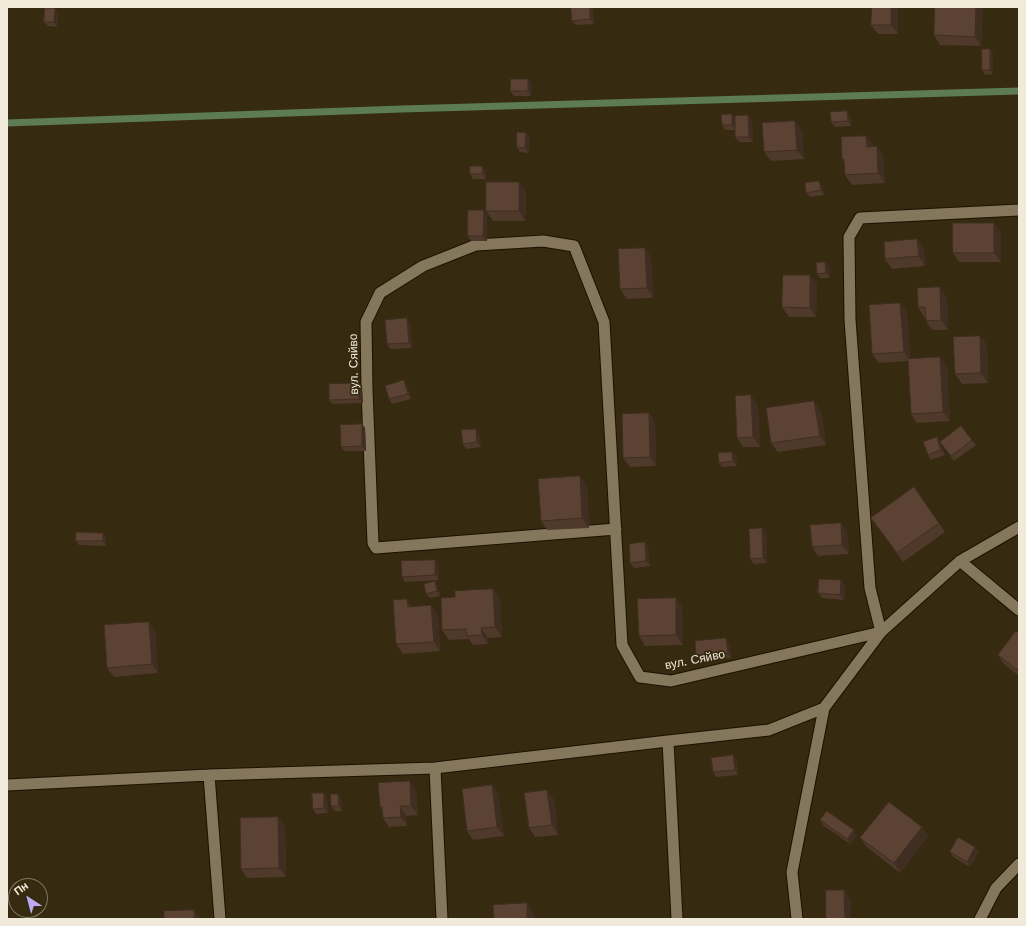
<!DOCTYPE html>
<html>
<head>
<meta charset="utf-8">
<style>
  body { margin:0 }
  #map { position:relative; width:1026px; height:926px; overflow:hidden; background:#362a10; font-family:"Work Sans",sans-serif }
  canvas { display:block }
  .frame { position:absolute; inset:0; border:8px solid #f1e9da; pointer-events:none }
  .north { position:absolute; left:8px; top:878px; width:40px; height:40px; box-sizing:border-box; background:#362a10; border:1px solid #817661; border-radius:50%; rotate:324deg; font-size:11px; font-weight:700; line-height:16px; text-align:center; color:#f1e9da }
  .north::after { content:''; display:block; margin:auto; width:14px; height:18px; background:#bcaaf5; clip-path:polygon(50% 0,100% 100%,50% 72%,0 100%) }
</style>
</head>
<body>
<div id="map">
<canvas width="1026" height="926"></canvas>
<div class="frame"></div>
<div class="north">Пн</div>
</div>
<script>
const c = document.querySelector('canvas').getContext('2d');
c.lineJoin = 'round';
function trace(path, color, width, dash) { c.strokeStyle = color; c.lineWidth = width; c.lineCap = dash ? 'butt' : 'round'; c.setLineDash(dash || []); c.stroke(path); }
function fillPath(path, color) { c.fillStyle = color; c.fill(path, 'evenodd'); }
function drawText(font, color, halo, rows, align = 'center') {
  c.font = font + ' "Work Sans",sans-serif'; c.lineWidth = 3.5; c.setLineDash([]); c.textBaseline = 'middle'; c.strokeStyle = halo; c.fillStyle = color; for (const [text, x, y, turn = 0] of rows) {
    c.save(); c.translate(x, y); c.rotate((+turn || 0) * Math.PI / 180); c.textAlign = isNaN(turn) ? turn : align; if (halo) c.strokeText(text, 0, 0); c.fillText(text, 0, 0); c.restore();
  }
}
const stream = new Path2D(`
  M7,123L402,109L1019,91`);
const service = new Path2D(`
  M616,529L376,548L373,543L367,390L366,322L380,293L423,266L476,245L543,241L574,246L604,322L622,645L640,677L671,681L881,632`);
const minor = new Path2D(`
  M960,561L1019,610
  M881,632L870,588L850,320L849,237L860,218L1019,210
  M668,741L677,919
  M435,768L442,919
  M209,775L220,919
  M7,785L209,775L435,768L668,741L769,730L824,708L881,632L960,561L1019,527
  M797,919L792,872L824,708
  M980,919L996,888L1019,864`);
const wall = new Path2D(`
  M571,7H593L594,24L576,25L572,21Z
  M872,7H898V34H878L871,25Z
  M983,7L981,46L940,45L934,35Z
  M55,8L58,13L57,27L48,26L44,22Z
  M990,49L993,54V74L985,75L982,70Z
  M528,79L532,84L531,96H514L510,91Z
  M847,111L850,116L851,126L835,127L831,122Z
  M735,119L752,120L753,142H739L735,137V130H725L722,125Z
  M802,130L804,159L771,161L764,152Z
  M526,133L530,138L529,153L520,152L517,147Z
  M866,136L873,145V146H877L883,156L885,183L852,185L845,175L844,162L842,159Z
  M486,171V179H473L470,174Z
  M819,181L822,185L824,195L810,197L806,193Z
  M526,192L525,221H493L486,211Z
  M487,215V241H471L468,236Z
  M1001,232V262H959L953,253Z
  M917,239L924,248L925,266L892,269L885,259Z
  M651,257L653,298L627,299L620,289Z
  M829,267L830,278H820L817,274Z
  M810,275L817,285L816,317H789L782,307Z
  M947,297L948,330H932L926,321V317H924L918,307Z
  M900,303L907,312L910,358L947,366L950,421L917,423L911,414L908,361L879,363L872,354Z
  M410,323L412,348L390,349L387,344Z
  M980,336L987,345L988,383L962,384L955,374Z
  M407,385L411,399L392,404L389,399Z
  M362,388L363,403L333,404L329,400Z
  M758,405L760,447H743L737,438Z
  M821,411L826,445L778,452L771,443Z
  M649,413L655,422L656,466L630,467L623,458Z
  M362,424L365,428L366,451H344L341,447Z
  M961,426L976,445L954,461L940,442Z
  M479,434L481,447L466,449L463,444Z
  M937,437L940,442L945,455L931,460L928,455Z
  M736,456L737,466L723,467L719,463Z
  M587,486L589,528L547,530L541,521Z
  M914,487L945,532L903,562L871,518Z
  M841,523L847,533L849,554L818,556L812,547Z
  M762,528L766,533L767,563L754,564L750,559Z
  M103,533L106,537V546L79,545L76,541Z
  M645,542L648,547L650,566L634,568L630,563Z
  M438,565L439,580L405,582L402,577Z
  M841,580L845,585L844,600L822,598L818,593Z
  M435,581L438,586L440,596L430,598L426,594Z
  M493,589L500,598L502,637L488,638V644L473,645L469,639L449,640L442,630L455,597Z
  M676,598L682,607L683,645L645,646L639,636Z
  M412,606L438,615L440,651L403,654L396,644Z
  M155,631L158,673L114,677L107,668Z
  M1019,633V676L1004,664L998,655Z
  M729,642L731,658L700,661L696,657Z
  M737,760L738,775L716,777L713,772Z
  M492,785L498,794L504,836L473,840L467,831Z
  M416,790L418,815L406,816L407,826L389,827L383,818L382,811L380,807Z
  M338,794L341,798L342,811H335L331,806Z
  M327,797L328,813L316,814L313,809Z
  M554,799L558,835L535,837L529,828Z
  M820,820L857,835L850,844L823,825Z
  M285,827L286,877L247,878L241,869Z
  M928,836L900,873L867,847L860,838Z
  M950,852H979L970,867L953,857Z`);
const shadedWall = new Path2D(`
  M590,7H593L594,24L590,19Z
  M891,7H898V34L891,25Z
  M976,7H983L981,46L975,37Z
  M55,8L58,13L57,27L54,22Z
  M990,49L993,54V74L990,70Z
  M528,79L532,84L531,96L528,91Z
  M847,111L850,116L851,126L848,121Z
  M732,114L735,119L736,130L732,125Z
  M748,115L752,120L753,142L749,137Z
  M795,121L802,130L804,159L797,150Z
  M526,133L530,138L529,153L525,148Z
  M866,136L873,145L874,156L867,147Z
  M877,146L883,156L885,183L878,173Z
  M482,166L486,171V179L483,174Z
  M819,181L822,185L824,195L821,190Z
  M519,182L526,192L525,221L519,211Z
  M484,210L487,215V241L483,236Z
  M994,223L1001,232V262L994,253Z
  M917,239L924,248L925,266L919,256Z
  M645,248L651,257L653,298L647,288Z
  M825,262L829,267L830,278L826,273Z
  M810,275L817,285L816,317L810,308Z
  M940,287L947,297L948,330L941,320Z
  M900,303L907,312L910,361L904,352Z
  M407,318L410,323L412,348L409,343Z
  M980,336L987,345L988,383L981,373Z
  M940,357L947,366L950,421L943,412Z
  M404,380L407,385L411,399L408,394Z
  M359,383L362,388L363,403L359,399Z
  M751,395L758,405L760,447L753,437Z
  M814,401L821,411L826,445L820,436Z
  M649,413L655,422L656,466L650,457Z
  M362,424L365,428L366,451L362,446Z
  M476,429L479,434L481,447L477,442Z
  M937,437L940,442L945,455L941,450Z
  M732,452L736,456L737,466L733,461Z
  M580,476L587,486L589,528L582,518Z
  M841,523L847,533L849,554L842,545Z
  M762,528L766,533L767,563L763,558Z
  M103,533L106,537V546L103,541Z
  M645,542L648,547L650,566L646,561Z
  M435,560L438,565L439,580L435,575Z
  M841,580L845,585L844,600L840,595Z
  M435,581L438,586L440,596L437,591Z
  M493,589L500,598L502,637L495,627Z
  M676,598L682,607L683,645L676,635Z
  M407,599L414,609L408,607Z
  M431,605L438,615L440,651L434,642Z
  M149,622L155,631L158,673L152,664Z
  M481,628L488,638V644L482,635Z
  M726,638L729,642L731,658L728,653Z
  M1019,667V673L1017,670Z
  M733,755L737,760L738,775L735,770Z
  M410,781L416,790L418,815L411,806Z
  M492,785L498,794L504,836L497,827Z
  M547,790L554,799L558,835L552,825Z
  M324,793L327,797L328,813L324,808Z
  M338,794L341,798L342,811L339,806Z
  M400,806L406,816L407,826L401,817Z
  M278,817L285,827L286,877L279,868Z
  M922,827L928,836L900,873L894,863Z
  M854,830L857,835L850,844L847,839Z
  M975,847L979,852L970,867L967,862Z
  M844,890L851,900V919H845Z
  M527,903L533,912L534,919H527Z
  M194,910L200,919H194Z`);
const building = new Path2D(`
  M571,7H590V19L572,21Z
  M872,7H891V25H871Z
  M935,7H976L975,37L934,35Z
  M45,8H55L54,22H44Z
  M982,49H990V70H982Z
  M511,79H528V91H510Z
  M847,111L848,121L831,122L830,112Z
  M732,114V125H722L721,115Z
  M748,115L749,137H735V116Z
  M795,121L797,150L764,152L762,123Z
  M517,132L526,133L525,148L517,147Z
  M866,136L867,147L877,146L878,173L845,175L844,159H842L841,137Z
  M470,166H482L483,174H470Z
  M819,181L821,190L806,193L805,183Z
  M486,182H519V211H486Z
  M468,210H484L483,236H468Z
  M953,223H994V253H953Z
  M917,239L919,256L885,259L884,242Z
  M645,248L647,288L620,289L618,249Z
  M825,262L826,273L817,274L816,263Z
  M783,275H810V308L782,307Z
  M940,287L941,320L926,321L925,307H918L917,288Z
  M900,303L904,352L872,354L869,305Z
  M407,318L409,343L387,344L385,320Z
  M980,336L981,373L955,374L953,337Z
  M940,357L943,412L911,414L908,359Z
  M404,380L408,394L389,399L385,386Z
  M359,383V399L329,400V384Z
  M751,395L753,437L737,438L735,396Z
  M814,401L820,436L771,443L766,408Z
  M649,413L650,457L623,458L622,414Z
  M362,424V446L341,447L340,425Z
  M961,426L972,440L951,456L940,442Z
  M476,429L477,442L463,444L461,430Z
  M937,437L941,450L928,455L923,442Z
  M732,452L733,461L719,463L718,453Z
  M580,476L582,518L541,521L538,479Z
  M914,487L939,523L897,553L871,518Z
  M841,523L842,545L812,547L810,525Z
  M762,528L763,558L750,559L749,529Z
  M76,532L103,533V541H76Z
  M645,542L646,561L630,563L629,544Z
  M435,560V575L402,577L401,561Z
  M819,579L841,580L840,595L818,593Z
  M435,581L437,591L426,594L424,584Z
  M493,589L495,627L481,628L482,635L467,636L466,629L442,630L441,598L455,597V591Z
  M676,598V635L639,636L637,599Z
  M407,599L408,607L431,605L434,642L396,644L393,600Z
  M149,622L152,664L107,668L104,625Z
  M1016,631L1019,633V667L1017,670L998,655Z
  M726,638L728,653L696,657L695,641Z
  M733,755L735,770L713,772L711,758Z
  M410,781L411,806H400L401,817L383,818L382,807H380L378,783Z
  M492,785L497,827L467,831L462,789Z
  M547,790L552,825L529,828L524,793Z
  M312,793H324V808L313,809Z
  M331,794H338L339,806H331Z
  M889,802L922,827L894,863L860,838Z
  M827,811L854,830L847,839L820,820Z
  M278,817L279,868L241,869L240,818Z
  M958,837L975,847L967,862L950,852Z
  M826,890H844L845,919H826Z
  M527,903V919H494L493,905Z
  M194,910V919H164V911Z`);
const streetNames = [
  ["вул. Сяйво",354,364,-91],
  ["вул. Сяйво",695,660,-11]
];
trace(stream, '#5d7b55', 7);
trace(service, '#1d1200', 13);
trace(minor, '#1d1200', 13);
trace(service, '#85775b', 11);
trace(minor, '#85775b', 11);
fillPath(wall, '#4e392b');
fillPath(shadedWall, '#402e23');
fillPath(building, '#5b4232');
trace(building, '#402e23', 1);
drawText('12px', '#f1e9da', '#362a10', streetNames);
</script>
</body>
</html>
